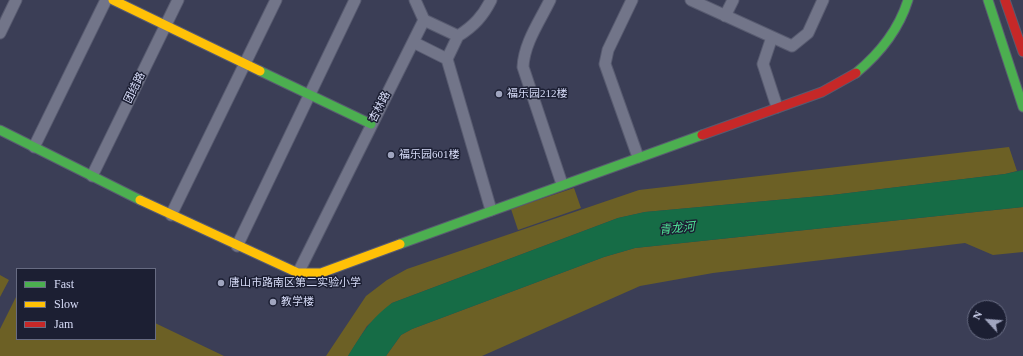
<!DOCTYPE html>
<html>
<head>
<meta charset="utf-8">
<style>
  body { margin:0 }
  #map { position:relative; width:1023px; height:356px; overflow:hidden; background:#3b3e56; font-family:"Times New Roman",serif }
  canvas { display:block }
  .legend { position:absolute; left:16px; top:268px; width:140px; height:72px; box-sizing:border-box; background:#1c1f33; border:1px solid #676b82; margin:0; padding:5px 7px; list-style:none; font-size:12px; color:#d7dcf8 }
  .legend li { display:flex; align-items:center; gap:8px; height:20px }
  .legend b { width:20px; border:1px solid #676b82 }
  .north { position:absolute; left:967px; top:300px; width:40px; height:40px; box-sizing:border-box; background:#1c1f33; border:1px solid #676b82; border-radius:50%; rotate:296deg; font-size:11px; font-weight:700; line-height:16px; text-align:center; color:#d7dcf8 }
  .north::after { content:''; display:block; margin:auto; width:14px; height:18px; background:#a0a5bf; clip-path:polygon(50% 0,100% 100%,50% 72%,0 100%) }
</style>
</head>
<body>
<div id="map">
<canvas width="1023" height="356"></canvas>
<ul class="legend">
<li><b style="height:5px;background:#4caf50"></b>Fast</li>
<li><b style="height:5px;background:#ffc107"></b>Slow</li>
<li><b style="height:5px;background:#c62828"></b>Jam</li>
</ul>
<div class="north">N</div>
</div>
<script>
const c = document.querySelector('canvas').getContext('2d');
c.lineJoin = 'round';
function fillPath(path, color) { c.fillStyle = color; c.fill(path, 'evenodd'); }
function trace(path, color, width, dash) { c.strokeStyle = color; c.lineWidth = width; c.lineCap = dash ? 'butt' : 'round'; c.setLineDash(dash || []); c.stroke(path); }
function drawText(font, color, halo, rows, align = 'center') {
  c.font = font + ' "Times New Roman","Noto Sans SC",serif'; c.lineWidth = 3; c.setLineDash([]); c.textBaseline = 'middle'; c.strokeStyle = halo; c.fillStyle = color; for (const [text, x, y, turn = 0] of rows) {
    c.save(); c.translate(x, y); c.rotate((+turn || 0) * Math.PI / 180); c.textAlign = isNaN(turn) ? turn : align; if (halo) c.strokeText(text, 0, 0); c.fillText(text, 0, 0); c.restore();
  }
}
const green = new Path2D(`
  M1009,147L1017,171L1005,174L832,195L645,212L618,218L392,303L367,326L348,356H326L366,296L387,280L407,269L639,190Z
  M574,188L581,208L518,230L511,209Z
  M1023,207V252L993,255L965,243L713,273L640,286L482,356H386L401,335L412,329L604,257L635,248Z
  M0,275L9,280L0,297Z
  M17,295V339H155V323L224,356H0V329Z`);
const water = new Path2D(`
  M1023,170V207L635,248L604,257L412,329L401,335L386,356H348C362,334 370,319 392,303L618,218L645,212L832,195L1005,174Z`);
const street = new Path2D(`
  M415,0L424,20
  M550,0C540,21 524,43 523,67L562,184
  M632,0L608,50L605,64L638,157
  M691,0L792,46L808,33L823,0
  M725,16L733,0
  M424,20L458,36C474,26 483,16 491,0
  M0,33L16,0
  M458,36L447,59L491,210
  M772,37L763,64L777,107
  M413,42L447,59
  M34,147L106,0
  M92,176L178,0
  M171,215L276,0
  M237,246L355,0
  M298,273L424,20`);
const fast = new Path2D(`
  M988,0L1023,107
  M260,71L371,124
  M856,73C879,54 899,29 908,0
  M0,130L140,200
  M400,244L702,135`);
const slow = new Path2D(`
  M113,0L260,71
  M140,200L298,273H321L400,244`);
const jam = new Path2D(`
  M1005,0L1023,52
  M702,135L822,92L856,73`);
const markers = [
  [499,94,4,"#a0a5bf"],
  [391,155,4,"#a0a5bf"],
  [221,283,4,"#a0a5bf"],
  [273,302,4,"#a0a5bf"]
];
const streetNames = [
  ["团结路",135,88,-64],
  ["杏林路",380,107,-63]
];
const poiNames = [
  ["福乐园212楼",507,94],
  ["福乐园601楼",399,155],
  ["唐山市路南区第二实验小学",229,283],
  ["教学楼",281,302]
];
const waterNames = [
  ["青龙河",677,229,-6]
];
fillPath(green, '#6c6025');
fillPath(water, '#166c46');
trace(street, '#585b70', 13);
trace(fast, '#585b70', 11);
trace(slow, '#585b70', 11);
trace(jam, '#585b70', 11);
trace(street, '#727589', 11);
trace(fast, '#4caf50', 9);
trace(slow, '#ffc107', 9);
trace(jam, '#c62828', 9);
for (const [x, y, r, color] of markers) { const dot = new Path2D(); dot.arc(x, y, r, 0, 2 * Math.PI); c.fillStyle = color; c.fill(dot); trace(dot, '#1c1f33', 1.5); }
drawText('11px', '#d7dcf8', '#1c1f33', streetNames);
drawText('11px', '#d7dcf8', '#1c1f33', poiNames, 'left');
drawText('italic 12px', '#4fe297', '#1c1f33', waterNames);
</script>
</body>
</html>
